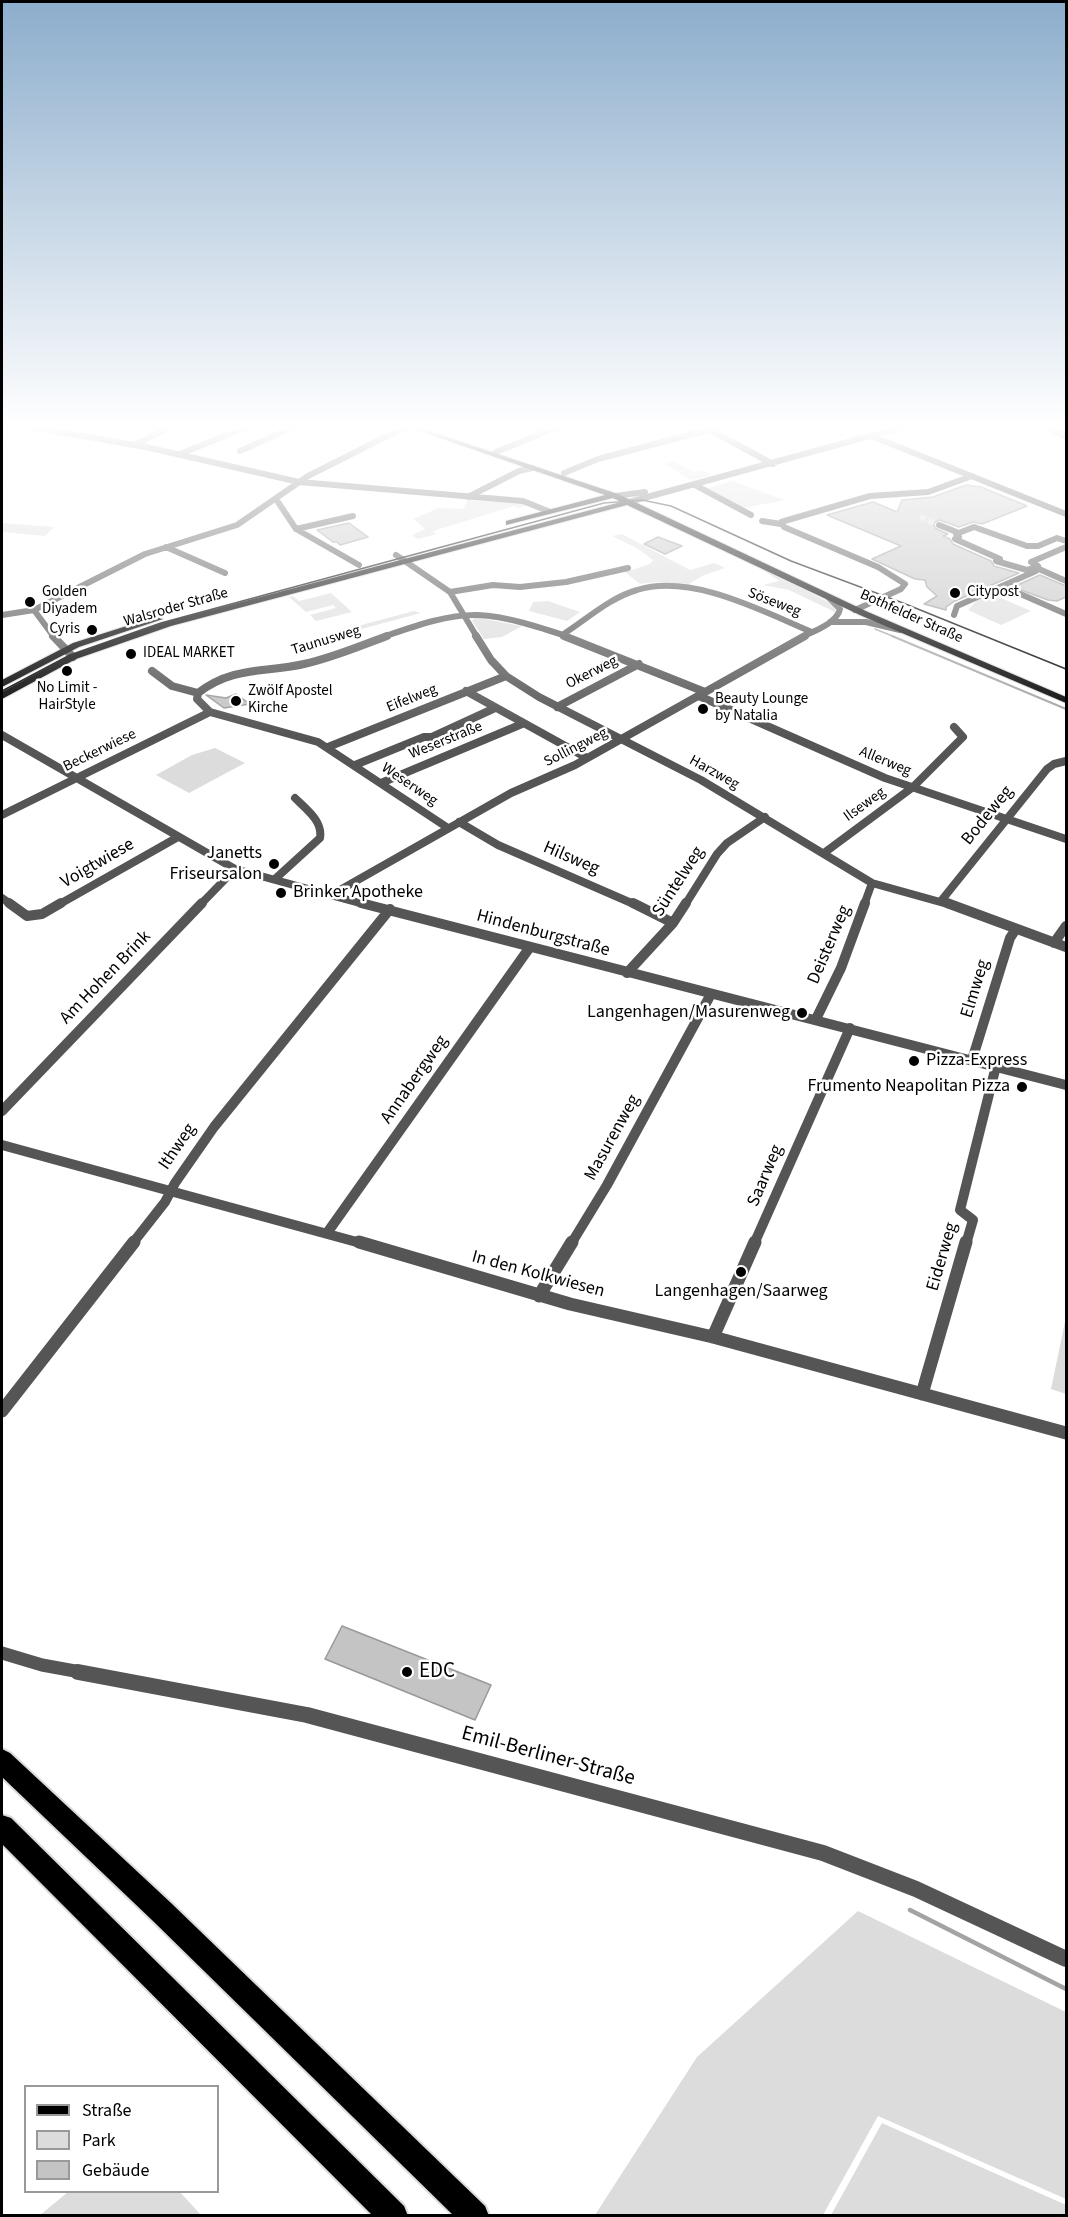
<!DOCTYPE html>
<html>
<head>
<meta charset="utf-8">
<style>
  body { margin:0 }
  #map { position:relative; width:1068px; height:2217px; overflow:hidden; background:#fff; font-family:"Source Sans 3",sans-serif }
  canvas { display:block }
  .frame { position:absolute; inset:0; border:3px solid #000; pointer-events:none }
  .legend { position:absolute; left:24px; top:2085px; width:195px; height:108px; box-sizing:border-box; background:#fff; border:2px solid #999; margin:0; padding:8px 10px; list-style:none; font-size:18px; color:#000 }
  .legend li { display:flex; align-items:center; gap:12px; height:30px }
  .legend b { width:30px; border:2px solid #999 }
</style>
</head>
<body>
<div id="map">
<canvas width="1068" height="2217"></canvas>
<div class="frame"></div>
<ul class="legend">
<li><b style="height:8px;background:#000"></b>Straße</li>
<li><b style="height:16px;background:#dcdcdc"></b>Park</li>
<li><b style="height:16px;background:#c4c4c4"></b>Gebäude</li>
</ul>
</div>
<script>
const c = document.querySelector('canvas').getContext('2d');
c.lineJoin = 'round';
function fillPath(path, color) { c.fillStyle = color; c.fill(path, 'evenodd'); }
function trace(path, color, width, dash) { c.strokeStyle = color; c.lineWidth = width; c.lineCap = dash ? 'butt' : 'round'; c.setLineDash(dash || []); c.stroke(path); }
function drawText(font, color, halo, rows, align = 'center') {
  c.font = font + ' "Source Sans 3",sans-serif'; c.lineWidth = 5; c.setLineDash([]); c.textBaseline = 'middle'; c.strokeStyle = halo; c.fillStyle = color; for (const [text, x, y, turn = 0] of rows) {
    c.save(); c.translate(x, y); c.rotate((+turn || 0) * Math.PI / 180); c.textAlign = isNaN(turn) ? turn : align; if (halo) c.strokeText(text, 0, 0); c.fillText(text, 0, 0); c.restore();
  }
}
const green = new Path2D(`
  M674,461L693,472L703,470L712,475L691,480L664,464Z
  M732,481H733L784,500C770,504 758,504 744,508L708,488Z
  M468,500L531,504L518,508L514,506L436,530L433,532L437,534L418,539L412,535L425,529L414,519L438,508L463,509Z
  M2,523L54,527L45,536L2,532Z
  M622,534L690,570L714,563L725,568L704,575L689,584L656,582L640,584L625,572L650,564L653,560L637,548L612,536Z
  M760,568H762L832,604L836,608L835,612L789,590L763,585L779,581Z
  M331,593L352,612L316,621L310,615L336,608L333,605L306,612L289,597L293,596L299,601Z
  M992,594L1031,611L1001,625L968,610L976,601Z
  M548,601L580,612L567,621L529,611L533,602Z
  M414,611L421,613L339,635L335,632Z
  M474,618H480L522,626L502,637L484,639L472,621Z
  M215,748L245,763L189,793L156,775L192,755Z
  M1066,1317V1394L1051,1389Z
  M858,1911L1066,2012V2199L878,2116L823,2215H595L697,2057Z
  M882,2123L1066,2205V2215H831Z
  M68,2192H180L201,2215H40Z`);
const streamFar2 = new Path2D(`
  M875,629L895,637`);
const streamFar1 = new Path2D(`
  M892,636L1066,709`);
const stream = new Path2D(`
  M910,1910L1066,1989`);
const building = new Path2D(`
  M966,485L981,487L1027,506L982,524L973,522L959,527L939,520L934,523L935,528L948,534L943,536L950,539L953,544L991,561L994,566L1019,573L955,601L946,607V610L924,604L937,596L927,587L925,580L915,579L872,559L901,546L827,515L873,502L897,512L902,500L933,497Z
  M349,523L368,537L340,545L337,542H333L317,530Z
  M658,537L682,546L665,554L644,544Z
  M1040,575L1066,586V597L1057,601L1048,600L1013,587Z
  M236,694L250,704L224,708L206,695L226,698Z
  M342,1626L491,1685L475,1720L325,1659Z`);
const minorTunnel = new Path2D(`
  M920,517L939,525`);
const minorFar4 = new Path2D(`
  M25,426L146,447L299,482L523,501L548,511
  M1046,426L1066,437
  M708,429L773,464
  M874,437L1066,514
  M135,445L171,426
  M240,451L295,426
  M496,452L560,426
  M180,454L249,426
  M564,473L598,459L723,426
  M695,485L751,515
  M615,496L645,492
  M468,497L519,471L532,468
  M276,499L296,529L359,565
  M629,502L906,426
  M762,521L781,524
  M939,525L959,533
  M296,529L353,516
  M1066,541L1057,538L1038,546H1027L974,527L956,534L959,537L955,539L1000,559L996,561L1027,570L1038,566L1031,562L1066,547
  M166,547L225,573
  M396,555L450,592L477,637
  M1038,566L1039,569L1066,581
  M450,592L493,585L520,587L566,582L628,568
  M1016,592L1066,614
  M34,610L54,637
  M855,610L901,589L905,584L878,567L784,527L781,522L870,496L928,492L972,476
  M2,615L34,610L145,554L237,525L308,476L407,426
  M954,615L957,606L1036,571
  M830,622H866L900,630
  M562,635C586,620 609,598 637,590C691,573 762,611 812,632
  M383,637C412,627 447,614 478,615C506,616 542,628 569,637
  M802,637C814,631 837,623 840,609L829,598`);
const minorFar3 = new Path2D(`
  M53,636L73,657
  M476,636L491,660L506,676L539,697L701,780L872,883L951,905
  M564,636L705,692
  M152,671L172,686L198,693L197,699L210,712L318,742L448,828
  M466,691L587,758
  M198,693C233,666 264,673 304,664C332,658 360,646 387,636
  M699,696L885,778L1066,839
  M557,707L639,664
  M2,735L235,869L367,905
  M328,747L506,676
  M355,765L424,737H432L495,708
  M381,783L522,724
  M2,815L210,712
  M459,822L498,845L636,905
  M824,853L913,787L963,737L954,727
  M275,879L320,838C323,821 306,809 295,798
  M333,894L511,793L575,765L805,636
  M2,898L12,905
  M941,901L1047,769L1054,764L1066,761
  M58,905L178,837
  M200,905L235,869
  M685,905L717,854L727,843L765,817
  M864,905L872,883`);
const minorFar2 = new Path2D(`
  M9,903L27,916L42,914L61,903
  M361,903L1066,1085
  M633,903L673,923
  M947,903L1066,947
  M1054,943L1066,926
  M627,973L673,923L686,903
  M816,1019L841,968L865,903
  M972,1060L1010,938L1016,929
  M2,1111L202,903
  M2,1145L364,1244
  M327,1233L530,947
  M132,1244L165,1202L175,1183L214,1127L390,909
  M571,1244L607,1185L711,994
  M754,1244L850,1028
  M966,1244L973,1220L960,1210L996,1066`);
const minorFar1 = new Path2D(`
  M359,1242L570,1304L713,1337L1066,1433
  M539,1296L572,1242
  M713,1337L755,1242
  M922,1394L966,1242
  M2,1411L134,1242
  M2,1653L42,1665L86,1673`);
const minor = new Path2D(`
  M78,1672L307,1715L823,1853L916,1889L1066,1959`);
const major = new Path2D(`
  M405,426H414L618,494L868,612L1066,697V703L862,616L627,505L171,626L76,659L2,699V692L70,655L165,622L621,502L613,498L506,525V521L605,495Z
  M155,617L163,619L79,647L2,687V680L73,643Z`);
const highway = new Path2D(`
  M2,1749L10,1753L171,1903L485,2206L489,2216H454L153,1921L2,1777Z
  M2,1815L11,1818L404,2206L408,2216H373L2,1844Z`);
const tram = new Path2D(`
  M2,691L70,655L161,623L604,503L642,500L671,506L791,561L903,603L1066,669`);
const markers = [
  [955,593,6,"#000"],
  [30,602,6,"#000"],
  [92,630,6,"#000"],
  [131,654,6,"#000"],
  [67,671,6,"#000"],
  [236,701,6,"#000"],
  [703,709,6,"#000"],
  [274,864,6,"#000"],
  [281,893,6,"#000"],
  [802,1013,6,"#000"],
  [914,1061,6,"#000"],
  [1022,1087,6,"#000"],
  [741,1272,6,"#000"],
  [407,1672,6,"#000"]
];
const farPoinames = [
  ["Golden",42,593],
  ["Diyadem",42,610],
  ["Citypost",967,593],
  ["Cyris",80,630,"right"],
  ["IDEAL MARKET",143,654],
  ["No Limit -",67,689,"center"],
  ["HairStyle",67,706,"center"],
  ["Zwölf Apostel",248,692],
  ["Kirche",248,709],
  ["Beauty Lounge",715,700],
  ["by Natalia",715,717]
];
const farStreetnames = [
  ["Söseweg",774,603,21],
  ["Walsroder Straße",176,608,-16],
  ["Bothfelder Straße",911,617,24],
  ["Taunusweg",326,641,-17],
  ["Okerweg",592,673,-27],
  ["Eifelweg",412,699,-22],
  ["Weserstraße",446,741,-22],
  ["Sollingweg",576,748,-27],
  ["Beckerwiese",100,751,-26],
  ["Allerweg",885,762,22],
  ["Harzweg",714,773,29],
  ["Weserweg",409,785,34],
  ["Ilseweg",865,805,-36]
];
const streetNames = [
  ["Bodeweg",988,816,-51],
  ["Hilsweg",571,859,23],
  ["Voigtwiese",98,864,-30],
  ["Süntelweg",679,882,-57],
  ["Hindenburgstraße",543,934,15],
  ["Deisterweg",830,945,-67],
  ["Am Hohen Brink",106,978,-46],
  ["Elmweg",976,989,-73],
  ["Annabergweg",415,1080,-55],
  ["Masurenweg",613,1138,-61],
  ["Ithweg",178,1147,-56],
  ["Saarweg",766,1176,-67],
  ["Eiderweg",943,1257,-74],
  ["In den Kolkwiesen",538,1275,15]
];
const poiNames = [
  ["Janetts",262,854],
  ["Friseursalon",262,875],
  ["Brinker Apotheke",293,893,"left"],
  ["Langenhagen/Masurenweg",790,1013],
  ["Pizza-Express",926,1061,"left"],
  ["Frumento Neapolitan Pizza",1010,1087],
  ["Langenhagen/Saarweg",741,1292,"center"]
];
const nearPoinames = [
  ["EDC",419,1672]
];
const nearStreetnames = [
  ["Emil-Berliner-Straße",548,1757,15]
];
fillPath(green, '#dcdcdc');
trace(streamFar2, '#a3a3a3', 1.5);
trace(streamFar1, '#a3a3a3', 2);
trace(stream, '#a3a3a3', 4.5);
fillPath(building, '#c4c4c4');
trace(building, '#999', 1.5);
trace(minorTunnel, '#d9d9d9', 6, [6, 3]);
trace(major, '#dbdbdb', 2);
trace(highway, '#dbdbdb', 4);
trace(minorFar4, '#555', 6);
trace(minorFar3, '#555', 8);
trace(minorFar2, '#555', 10);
trace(minorFar1, '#555', 13);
trace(minor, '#555', 16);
fillPath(major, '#000');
fillPath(highway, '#000');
trace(tram, '#000', 1.5);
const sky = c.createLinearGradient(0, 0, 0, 736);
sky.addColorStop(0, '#8cadcc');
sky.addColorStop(0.58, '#fff');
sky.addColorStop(1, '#ffffff00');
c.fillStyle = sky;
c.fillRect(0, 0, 1068, 736);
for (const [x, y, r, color] of markers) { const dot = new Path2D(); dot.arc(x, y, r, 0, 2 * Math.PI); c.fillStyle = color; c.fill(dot); trace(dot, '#fff', 2); }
drawText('15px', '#000', '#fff', farPoinames, 'left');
drawText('15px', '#000', '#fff', farStreetnames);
drawText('18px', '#000', '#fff', streetNames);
drawText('18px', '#000', '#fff', poiNames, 'right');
drawText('21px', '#000', '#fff', nearPoinames, 'left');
drawText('21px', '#000', '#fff', nearStreetnames);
</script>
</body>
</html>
